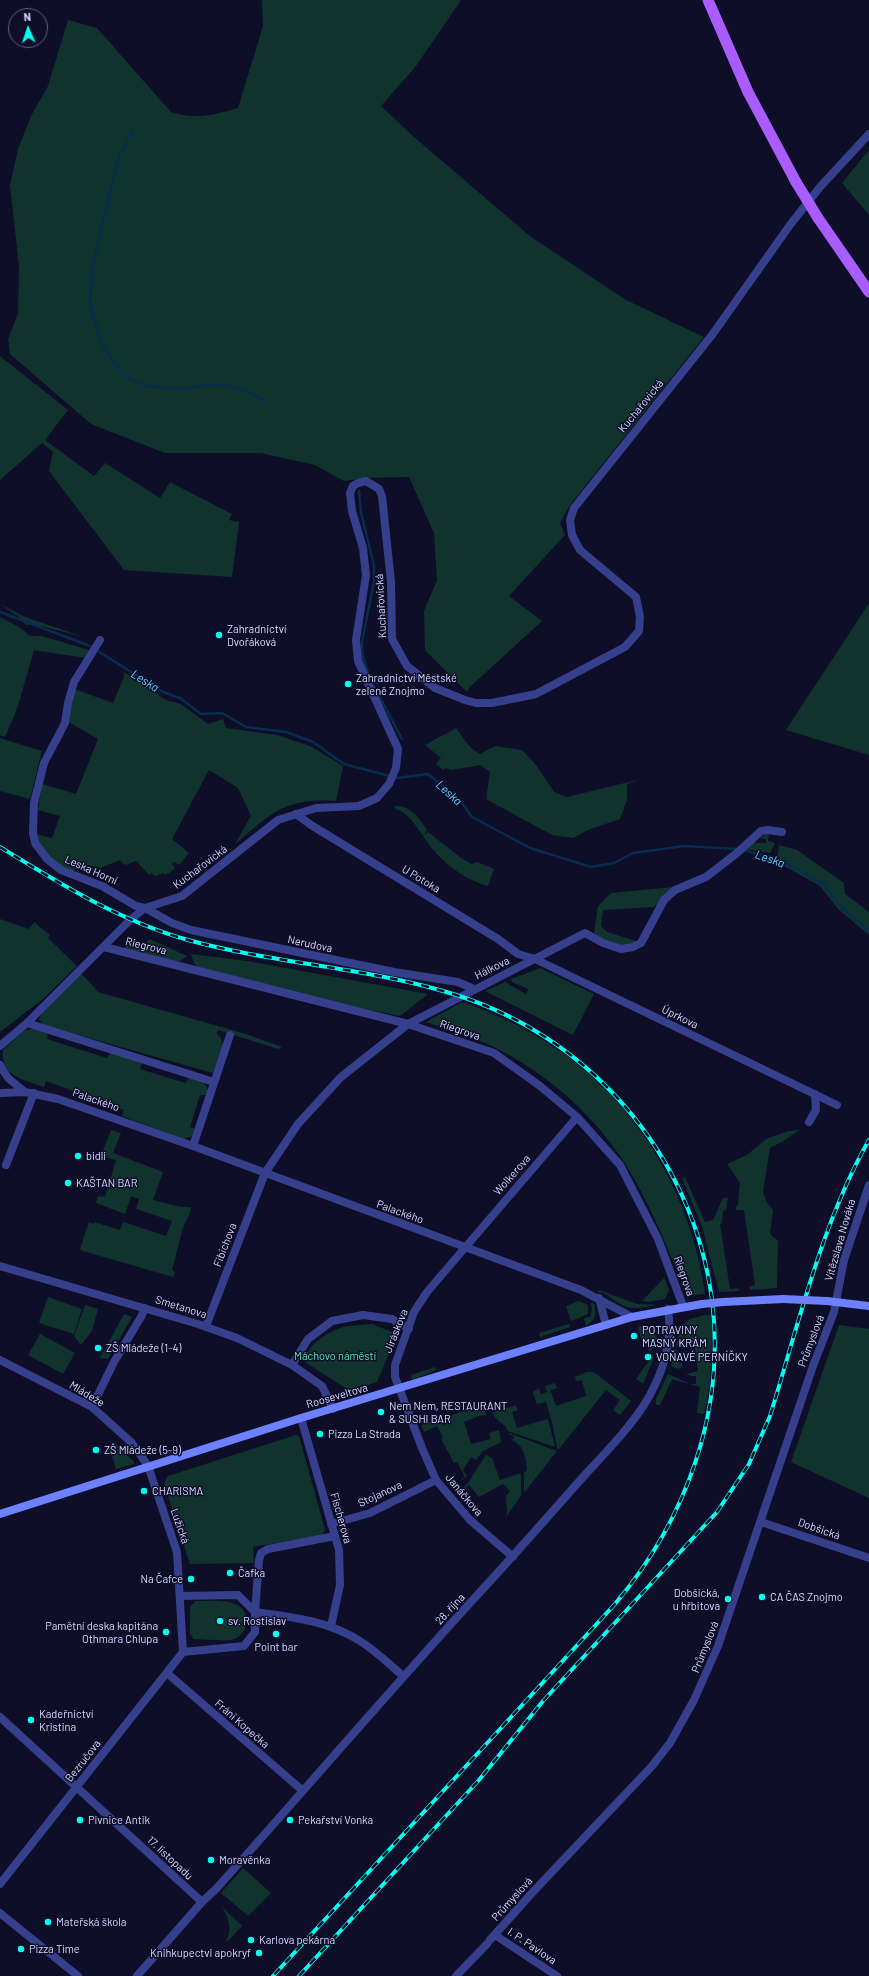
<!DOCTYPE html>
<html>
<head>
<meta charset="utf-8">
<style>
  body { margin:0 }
  #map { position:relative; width:869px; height:1976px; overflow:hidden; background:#0e0e29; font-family:Barlow,sans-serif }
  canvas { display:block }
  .north { position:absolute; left:8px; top:8px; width:40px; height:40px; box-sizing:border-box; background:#0e0e29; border:1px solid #5e5f7f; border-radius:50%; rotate:357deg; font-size:11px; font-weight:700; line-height:16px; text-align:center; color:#d6d8ff }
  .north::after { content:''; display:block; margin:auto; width:14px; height:18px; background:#02fff1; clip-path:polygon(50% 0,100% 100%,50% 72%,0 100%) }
</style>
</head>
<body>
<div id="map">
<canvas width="869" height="1976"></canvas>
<div class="north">N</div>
</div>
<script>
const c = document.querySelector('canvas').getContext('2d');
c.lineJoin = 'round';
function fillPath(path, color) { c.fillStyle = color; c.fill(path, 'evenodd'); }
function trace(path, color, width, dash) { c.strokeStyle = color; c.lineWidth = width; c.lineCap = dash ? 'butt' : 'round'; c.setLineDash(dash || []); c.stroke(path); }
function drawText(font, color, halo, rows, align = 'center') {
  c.font = font + ' Barlow,sans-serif'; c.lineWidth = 3; c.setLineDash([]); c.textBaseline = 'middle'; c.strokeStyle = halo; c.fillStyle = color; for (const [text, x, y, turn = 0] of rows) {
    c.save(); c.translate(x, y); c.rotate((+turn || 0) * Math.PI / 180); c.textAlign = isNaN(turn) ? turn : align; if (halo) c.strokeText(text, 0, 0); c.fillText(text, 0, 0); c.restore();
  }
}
const green = new Path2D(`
  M262,0H461L416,66L381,106L414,137L531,237L626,300L704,337L570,505L560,523L565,535L509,596L542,621L470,687L467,692L425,650L424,611L437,580L434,533L409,477L364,478L344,481L315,465L261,453H165L91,424L10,354L8,339L18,314L19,266L10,185L18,149L31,116L48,86L68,20L97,28L171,112C195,120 214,115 238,108L263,26Z
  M869,150V215L842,183Z
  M0,356L68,410L45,440L94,476L105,463L160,498L170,482L232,514L229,520L239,522L232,577L124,570L49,471L53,452L42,443L0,480Z
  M869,603V755L786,730Z
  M0,604L25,617L84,637L33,624L26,625L19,617Z
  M0,617L19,627L30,636H42L92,651L86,658L34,650L17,709L5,737L0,735Z
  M124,672L166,700L181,704L208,724L223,719L226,728L277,735L310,746L343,766L336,801C285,797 272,813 235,844L251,816L238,788L209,770L172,839L189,853L179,865L174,862L172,864L175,868L169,873L165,875L164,873L155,876L152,873L149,875L136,861L125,865L120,860L100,868L88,865L72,871L46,858L34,834L52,838L60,816L38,810L42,784L76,794L98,739L67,721L74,689L113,703L124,677Z
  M456,728L470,747L480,754L495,746L522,750L536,765L554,792L567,797L641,779L627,784V800L620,819L590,829L573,838L552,835L486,799L490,772L481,765L451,770L445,768L444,770L436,764L441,758L425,745Z
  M0,738L42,751L30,799L0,791Z
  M395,806C412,806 418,817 427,830L424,835L428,832L461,858L472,864L477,862L494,869L488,886C467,880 450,868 436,853C422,838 414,815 394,808Z
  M769,832L768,841L775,843L770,853L745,849L753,843H766V839L760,838Z
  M779,845L797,850L844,883L845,894L869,912V935L838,909L820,886L777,862Z
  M674,887L654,907L603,910L601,926L607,932L636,941L634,944C618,948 608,942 594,933L598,906L611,893Z
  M0,919L29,929L34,922L50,935L48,938L77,966L43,999L0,1032Z
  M134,939L143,944L150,939L187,956L177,963L123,949Z
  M191,954L247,961L428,994L400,1016L357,1007L200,969L194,963Z
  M540,968L594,994L573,1035L485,991L505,982L526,994L528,989L512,982L511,979Z
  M81,973L98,992L246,1034L282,1047L278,1049L218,1030L217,1034L221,1038L223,1047L213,1073L43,1025L39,1019L41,1014Z
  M462,1002C512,1019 558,1045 597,1081C655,1135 695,1216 705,1294L691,1295L686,1292C669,1252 653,1211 631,1173C599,1119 549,1074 492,1046C471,1036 448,1029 426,1022Z
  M34,1028L48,1033L47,1039L107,1058L110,1052L142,1062L140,1069L185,1083L189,1078L204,1083L208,1090L207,1095H200L190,1127L195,1129L193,1136L183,1139L122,1116L124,1110L46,1081L44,1087C24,1080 0,1076 3,1050L24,1031Z
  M111,1130L121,1133L113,1153L163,1172L153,1200L181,1207H191L190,1213L183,1227L172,1270L175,1272L173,1277L83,1251L80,1249L89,1222L93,1224L94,1222L120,1230L123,1222L166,1236L172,1221L136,1209L139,1199L131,1196L125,1214L96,1203L98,1196L105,1197L116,1160L101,1156Z
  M799,1130L785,1140L770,1148L763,1192L767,1203L773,1210L770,1234L778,1241L777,1288L751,1290L749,1287L755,1285L744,1210H736V1207L738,1205L740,1183L727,1164L747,1155L766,1139L789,1131Z
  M685,1177L705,1222L713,1220L723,1198H728L726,1210L723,1211L722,1223L720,1224L730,1289L739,1288V1291L719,1292L702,1227L682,1178Z
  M664,1278L669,1290L665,1299L648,1302L642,1301Z
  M599,1290L637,1304L657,1305C644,1307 632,1311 620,1304C612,1299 607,1293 597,1292Z
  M48,1297L82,1309L74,1334L39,1323Z
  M579,1301L588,1305V1314L571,1321L566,1306Z
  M593,1302C598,1312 596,1320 586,1326L584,1319L591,1316L592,1307L590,1304Z
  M85,1305L98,1309L92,1331L81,1345L74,1336Z
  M124,1314L132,1317L109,1357L107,1359L100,1358Z
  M705,1315H712C712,1348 712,1382 704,1414L697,1413L700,1387L672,1379L660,1405H656V1399L668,1374L690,1384H696V1376H691L686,1374L698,1371L694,1345L676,1346L677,1363H682V1366L678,1369L671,1366L682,1325L690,1319Z
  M372,1324L397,1334L377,1382L350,1391L305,1362C304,1346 330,1331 343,1327C352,1325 363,1325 372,1324Z
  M569,1324L570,1327L540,1337L539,1333Z
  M839,1325L869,1329V1498L791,1462Z
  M641,1326C651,1327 658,1333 657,1344L650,1352L642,1340L637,1327Z
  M40,1334L75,1353L63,1374L28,1355Z
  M651,1358L653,1360L643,1384L636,1379Z
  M435,1367L436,1370L412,1380L411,1375Z
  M587,1372H594L631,1401L620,1415L613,1410L620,1400L606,1390L559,1449L557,1448L553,1426L546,1402L537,1404L533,1392L539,1388L541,1394L547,1392L545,1386L555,1383L557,1388L550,1390L556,1406L586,1396L582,1380L576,1381L575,1377Z
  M516,1405L518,1410L512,1412L517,1428L548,1419L555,1447L508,1431C504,1422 496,1422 492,1412Z
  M483,1409L487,1415L479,1416L464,1422L471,1444L491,1439L489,1433L499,1430L501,1442L483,1451L476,1460L471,1457L463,1470L467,1476L462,1480L461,1479L465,1477L457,1462L454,1463L441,1439L443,1437L437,1426L424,1432L421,1425L468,1410Z
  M509,1433L557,1451L524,1493V1472L527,1471C526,1459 525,1445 511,1440L514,1439L513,1435H509Z
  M296,1435L299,1436L325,1530L322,1535L253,1547L254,1563L190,1564L164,1483L168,1476Z
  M113,1441L134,1462V1464L116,1469L109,1446Z
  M486,1455L492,1458L500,1480L521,1473V1496L505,1518L507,1513L506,1496L510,1491L503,1484L479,1497L469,1485L459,1493L458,1492L468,1483Z
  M196,1601C214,1601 251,1596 246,1625C245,1631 240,1637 234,1639C226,1642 203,1639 194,1639L190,1634V1607Z
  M243,1868L271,1893L248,1916L221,1893Z
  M222,1907L242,1926L228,1941H226C233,1930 228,1917 222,1907Z`);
const stream = new Path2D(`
  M132,131L119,156L93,262L90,305L101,342L113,362L127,377L145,386L179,389L218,384L241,389L266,401
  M359,491L361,513L374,565V582L362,642V654L369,676
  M0,612L90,646L163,692L180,698L201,714L222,713L246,727L286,732L313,742L344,764L397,778L428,774L460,800L472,817L530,848L591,867L614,863L633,853L684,846L738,849
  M373,684L402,739
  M743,850L778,859L822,883L841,907L869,931`);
const minor = new Path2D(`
  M100,640L74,682L68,703L65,723L44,763L34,803L33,833L35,843L47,859L61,870L102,886L136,906L145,908L172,923L191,930L394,972L458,982L474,989
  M296,814L311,825L498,939L518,954L535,959L837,1105
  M104,947L408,1024L494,1053L540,1086L577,1117L620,1165L658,1239L683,1306
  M27,1023L214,1082
  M0,1065L8,1078L25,1092
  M0,1093L25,1092L58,1099L193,1146L581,1290L632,1317
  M809,1122L816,1110L815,1094
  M193,1146L230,1035
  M6,1165L34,1093
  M0,1266L198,1324L237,1338L292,1365L322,1386L333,1409
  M599,1298L606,1325
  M206,1326L265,1173L298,1124L341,1077L408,1024L585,933L603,943L621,949L633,947L641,943L664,900L675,890L706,877L737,853L761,831L768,830L782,832
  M0,1360L92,1407L132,1443L148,1466L177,1552L183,1652
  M292,1365L308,1339L332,1321L363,1315L392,1319L409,1329
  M92,1407L114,1362L141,1317L145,1308
  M301,1418L339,1550L340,1585L331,1626
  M761,1522L869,1558
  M331,1524L370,1513L436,1480
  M335,1536L268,1549L261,1553L259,1560L255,1612C293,1617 330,1621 363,1643C377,1652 390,1665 403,1676
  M513,1557L470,1520L436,1480L422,1448L395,1377V1365L414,1312L427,1292L577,1117
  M180,1596L238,1595L255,1612V1632L244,1646L183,1652
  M167,1673L303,1791
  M0,1717L202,1902
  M0,1884L183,1652
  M0,1913L78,1976
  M495,1935L557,1976
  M490,1940L531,1894L652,1766L670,1743L694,1700L718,1646L813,1366L834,1312L844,1260L869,1185
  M137,1976L202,1902L216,1889C301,1794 384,1697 470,1603C509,1561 546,1519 583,1477C604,1454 627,1431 644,1405C662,1376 673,1343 668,1309
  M456,1976L487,1944`);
const tertiary = new Path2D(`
  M0,1046L27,1023L130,920L145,908L182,896L278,820L316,808L359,806L377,798L389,784L396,768L398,749L358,661L356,640L366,575L363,548L352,511L350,493L353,486L358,483L366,481L379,489L382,496L391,582L392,639L407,666L435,688L465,700L476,703H492L536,694L625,647L639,631L640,617L636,597L580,550L572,535L570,520L574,508L712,335L790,225L820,187L869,134`);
const secondary = new Path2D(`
  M827,1301L869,1306
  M723,1302L783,1299
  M0,1514L301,1418L632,1317L702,1304`);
const primary = new Path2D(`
  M708,0L748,92L796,182
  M818,218L869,292`);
const rail = new Path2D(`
  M0,847C60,884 120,921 188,940C272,963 360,967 443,991C586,1031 693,1153 712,1300C726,1411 686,1520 615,1604L273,1976
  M299,1976L479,1780L543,1701L717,1512L749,1464L770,1416C798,1326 822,1222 869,1140`);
const secondaryBridge = new Path2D(`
  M783,1299L827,1301
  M702,1304L723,1302`);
const primaryBridge = new Path2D(`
  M796,182L818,218`);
const markers = [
  [219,635,4,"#02fff1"],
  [348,684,4,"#02fff1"],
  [78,1156,4,"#02fff1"],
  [68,1183,4,"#02fff1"],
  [634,1336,4,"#02fff1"],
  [98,1348,4,"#02fff1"],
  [648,1357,4,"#02fff1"],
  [381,1412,4,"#02fff1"],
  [320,1434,4,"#02fff1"],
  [96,1450,4,"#02fff1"],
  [144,1491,4,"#02fff1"],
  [230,1573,4,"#02fff1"],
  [191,1579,4,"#02fff1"],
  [762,1597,4,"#02fff1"],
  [728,1599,4,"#02fff1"],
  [220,1621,4,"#02fff1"],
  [166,1632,4,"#02fff1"],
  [276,1634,4,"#02fff1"],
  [31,1720,4,"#02fff1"],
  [80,1820,4,"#02fff1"],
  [290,1820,4,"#02fff1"],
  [211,1860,4,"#02fff1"],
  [48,1922,4,"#02fff1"],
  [251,1940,4,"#02fff1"],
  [21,1949,4,"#02fff1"],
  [259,1953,4,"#02fff1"]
];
const streetNames = [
  ["Kuchařovická",641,406,-51],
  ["Kuchařovická",381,606,-93],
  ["Kuchařovická",200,867,-37],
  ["Leska Horní",91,870,24],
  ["U Potoka",421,879,31],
  ["Nerudova",310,944,12],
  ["Riegrova",146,946,14],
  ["Hálkova",492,968,-26],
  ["Úprkova",680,1017,26],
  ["Riegrova",460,1030,19],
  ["Palackého",96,1100,19],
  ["Wolkerova",512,1175,-49],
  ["Palackého",400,1212,20],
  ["Vítězslava Nováka",840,1240,-74],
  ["Fibichova",225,1245,-69],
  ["Riegrova",684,1276,70],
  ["Smetanova",181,1307,17],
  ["Jiráskova",396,1331,-68],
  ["Průmyslová",811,1341,-69],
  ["Mládeže",87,1394,31],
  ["Rooseveltova",337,1396,-16],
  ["Stojanova",380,1494,-25],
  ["Janáčkova",464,1495,50],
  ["Fischerova",341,1518,74],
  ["Lužická",180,1526,71],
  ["Dobšická",819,1529,19],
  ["28. října",450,1609,-47],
  ["Průmyslová",705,1647,-68],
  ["Fráni Kopečka",242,1724,41],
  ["Bezručova",83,1761,-52],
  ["17. listopadu",170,1858,43],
  ["Průmyslová",512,1899,-48],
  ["I. P. Pavlova",532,1946,34]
];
const poiNames = [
  ["Zahradnictví",227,629],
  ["Dvořáková",227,642],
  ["Zahradnictví Městské",356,678],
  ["zeleně Znojmo",356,691],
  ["bidli",86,1156],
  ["KAŠTAN BAR",76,1183],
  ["POTRAVINY",642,1330],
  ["MASNÝ KRÁM",642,1343],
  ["ZŠ Mládeže (1-4)",106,1348],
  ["VOŇAVÉ PERNÍČKY",656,1357],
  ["Nem Nem, RESTAURANT",389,1406],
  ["& SUSHI BAR",389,1419],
  ["Pizza La Strada",328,1434],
  ["ZŠ Mládeže (5-9)",104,1450],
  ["CHARISMA",152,1491],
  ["Čafka",238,1573],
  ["Na Čafce",183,1579,"right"],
  ["Dobšická,",720,1593,"right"],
  ["u hřbitova",720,1606,"right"],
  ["CA ČAS Znojmo",770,1597],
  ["sv. Rostislav",228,1621],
  ["Pamětní deska kapitána",158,1626,"right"],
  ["Othmara Chlupa",158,1639,"right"],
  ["Point bar",276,1647,"center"],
  ["Kadeřnictví",39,1714],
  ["Kristina",39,1727],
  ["Pivnice Antik",88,1820],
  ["Pekařství Vonka",298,1820],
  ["Moravěnka",219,1860],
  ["Mateřská škola",56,1922],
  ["Karlova pekárna",259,1940],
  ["Pizza Time",29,1949],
  ["Knihkupectvi apokryf",251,1953,"right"]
];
const parkNames = [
  ["Máchovo náměstí",335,1356]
];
const waterNames = [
  ["Leska",145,681,32],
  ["Leska",449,793,42],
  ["Leska",770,859,19]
];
fillPath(green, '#10342d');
trace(stream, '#082c4e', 2.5);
trace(minor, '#353f8c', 8);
trace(tertiary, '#353f8c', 8);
trace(secondary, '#6d80ff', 8);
trace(primary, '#a95dff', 11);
trace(rail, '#02fff1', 4);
trace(rail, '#0e0e29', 2.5, [8]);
trace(secondaryBridge, '#6d80ff', 8);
trace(primaryBridge, '#a95dff', 11);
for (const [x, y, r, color] of markers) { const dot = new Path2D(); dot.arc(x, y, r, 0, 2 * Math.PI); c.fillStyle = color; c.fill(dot); trace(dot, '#0e0e29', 1.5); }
drawText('11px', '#d6d8ff', '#0e0e29', streetNames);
drawText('11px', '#d6d8ff', '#0e0e29', poiNames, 'left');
drawText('11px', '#57eaae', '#0e0e29', parkNames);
drawText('italic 12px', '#64d0ff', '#0e0e29', waterNames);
</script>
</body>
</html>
